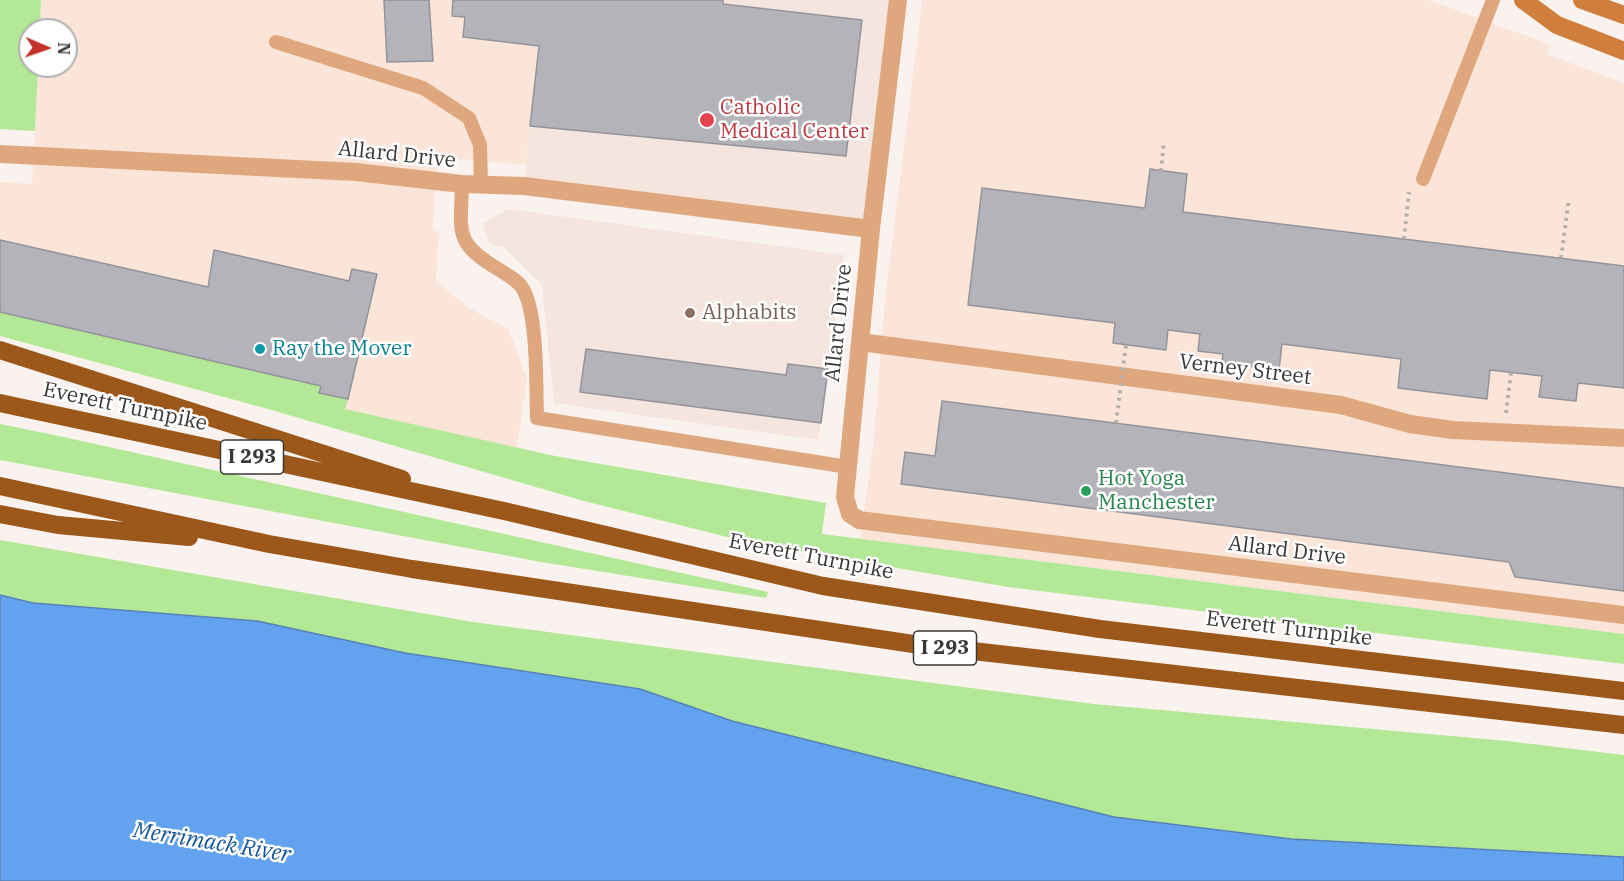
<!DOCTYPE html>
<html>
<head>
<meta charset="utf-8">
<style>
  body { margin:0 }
  #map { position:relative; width:1624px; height:881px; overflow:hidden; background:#faf2ee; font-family:"IBM Plex Serif",serif }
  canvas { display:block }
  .north { position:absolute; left:18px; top:18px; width:60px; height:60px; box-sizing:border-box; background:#fff; border:2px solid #b0afaf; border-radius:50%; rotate:92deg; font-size:16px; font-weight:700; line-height:24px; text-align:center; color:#3a3836 }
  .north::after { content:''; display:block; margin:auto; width:21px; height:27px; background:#c1332b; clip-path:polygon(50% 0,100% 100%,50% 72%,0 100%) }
</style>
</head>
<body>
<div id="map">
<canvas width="1624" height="881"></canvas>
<div class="north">N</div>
</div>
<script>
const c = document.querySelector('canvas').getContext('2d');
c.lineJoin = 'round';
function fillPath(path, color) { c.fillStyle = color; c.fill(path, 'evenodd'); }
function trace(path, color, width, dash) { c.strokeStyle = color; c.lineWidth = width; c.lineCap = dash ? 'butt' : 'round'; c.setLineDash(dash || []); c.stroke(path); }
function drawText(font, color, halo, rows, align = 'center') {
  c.font = font + ' "IBM Plex Serif",serif'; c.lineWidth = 5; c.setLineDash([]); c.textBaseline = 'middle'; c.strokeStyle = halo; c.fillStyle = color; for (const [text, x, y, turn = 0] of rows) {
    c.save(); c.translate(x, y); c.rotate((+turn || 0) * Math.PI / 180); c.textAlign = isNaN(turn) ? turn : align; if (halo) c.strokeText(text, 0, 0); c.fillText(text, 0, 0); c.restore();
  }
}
const commercial = new Path2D(`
  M41,0H453L465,17L539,46L526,165L439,157L434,212L433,229L439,234L436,281L469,308L509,330L527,380L517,448L344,409L319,393L320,386L0,312V182L32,184L38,66H66V30H40Z
  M922,0H1429L1551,45L1547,54L1624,83V634L860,539L873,447L885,300Z`);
const built = new Path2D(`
  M453,0H898L871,229L524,186L539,46L463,37L465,18L452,16Z
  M508,209L844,255L818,440L554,403L542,285L504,247L489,244L483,223Z`);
const green = new Path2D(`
  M0,0H41L40,30H30V66H38L35,131L0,129Z
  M0,312L321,386L319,393L348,399L345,409L555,456L826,503L822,534L1624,634V664L1008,587L751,543L584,501L268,409L0,336Z
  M0,424L54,435L768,592L766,598L541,562L0,460Z
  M0,540L473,622L765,661L1094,704L1507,741L1624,755V857L1291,839L1114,817L732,721L640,689L405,653L257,621L33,603L0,595Z`);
const water = new Path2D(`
  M0,595L33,603L257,621L405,653L640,689L732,721L1114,817L1291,839L1624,857V881H0Z`);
const building = new Path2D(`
  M384,0H429L433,61L387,62Z
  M453,0H723V4L862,20L846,156L530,126L539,46L463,37L465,17L452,16Z
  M1150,169L1187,174L1183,212L1624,266V388L1578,383L1576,401L1539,397L1542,376L1490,370L1487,399L1398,388L1401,359L1282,344L1279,370L1222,363L1223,354L1198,351L1200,334L1168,330L1166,350L1113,343L1115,323L968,305L982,188L1145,208Z
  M0,240L208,287L214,250L349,281L352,269L377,274L348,399L319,393L321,386L0,312Z
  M586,349L786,375L788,364L828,369L821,423L580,392Z
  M942,401L1624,488V591L1515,577L1509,562L901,484L905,452L935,456Z`);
const path = new Path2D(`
  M1161,171L1164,141
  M1404,239L1409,192
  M1561,258L1569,199
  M1506,413L1511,372`);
const lane = new Path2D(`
  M276,42L423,88L469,118L480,145L481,185
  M1423,179L1493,0
  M462,184C461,232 453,242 498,269C507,275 518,280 523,289C538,315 536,386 537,418L848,467`);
const street = new Path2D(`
  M0,154L356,172L462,184L524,186L871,229L845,497L850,514L859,520L1624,615
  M871,229L898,0
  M860,342L1341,405L1410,424L1453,430L1624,438`);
const secondary = new Path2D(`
  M1523,0L1557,25L1624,51
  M1582,0L1624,15`);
const highway = new Path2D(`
  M0,350L402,479
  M0,403L504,511L823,586L1100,629L1624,691
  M0,486L269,544L412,569L920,645L1624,725
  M0,514L58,525L189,537`);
const pathBridge = new Path2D(`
  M1116,423L1126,345`);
const markers = [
  [707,120,8,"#e0444e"],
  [690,313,6,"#8d6e63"],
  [260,349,6,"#0f9aa8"],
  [1086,491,6,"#2e9e5b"]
];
const shields = [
  [252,457,63],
  [945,648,63]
];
const shieldNames = [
  ["I 293",252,457],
  ["I 293",945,648]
];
const healthNames = [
  ["Catholic",720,108],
  ["Medical Center",720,132]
];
const streetNames = [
  ["Allard Drive",397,155,6],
  ["Allard Drive",839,323,-84],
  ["Verney Street",1245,370,7],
  ["Everett Turnpike",125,407,12],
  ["Allard Drive",1287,551,7],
  ["Everett Turnpike",811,557,11],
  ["Everett Turnpike",1289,629,7]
];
const educationNames = [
  ["Alphabits",702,313]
];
const cultureNames = [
  ["Ray the Mover",272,349]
];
const leisureNames = [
  ["Hot Yoga",1098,479],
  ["Manchester",1098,503]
];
const waterNames = [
  ["Merrimack River",212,843,9]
];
fillPath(commercial, '#fbe5d8');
fillPath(built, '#f4e5de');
fillPath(green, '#b2e896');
fillPath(water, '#63a2ee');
trace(water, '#5782b7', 1.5);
fillPath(building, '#b4b3ba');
trace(building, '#94939a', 1.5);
trace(path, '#b4afab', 4, [3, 4.5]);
trace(lane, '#dea77d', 14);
trace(street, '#dea77d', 18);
trace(secondary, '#cf7e3b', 18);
trace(highway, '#9b581a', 18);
trace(pathBridge, '#b4afab', 4, [3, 4.5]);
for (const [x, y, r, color] of markers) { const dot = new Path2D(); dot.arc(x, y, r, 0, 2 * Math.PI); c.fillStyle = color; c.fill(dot); trace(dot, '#fff', 2); }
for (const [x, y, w] of shields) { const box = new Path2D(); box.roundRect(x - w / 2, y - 17, w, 34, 4.5); c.fillStyle = '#fff'; c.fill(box); trace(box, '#3a3836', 1.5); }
drawText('bold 20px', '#3a3836', null, shieldNames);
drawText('21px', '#be3a42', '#fff', healthNames, 'left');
drawText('21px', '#3a3836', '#fff', streetNames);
drawText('21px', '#785e54', '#fff', educationNames, 'left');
drawText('21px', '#0d838f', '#fff', cultureNames, 'left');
drawText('21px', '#27864d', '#fff', leisureNames, 'left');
drawText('italic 22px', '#155599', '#fff', waterNames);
</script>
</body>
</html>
